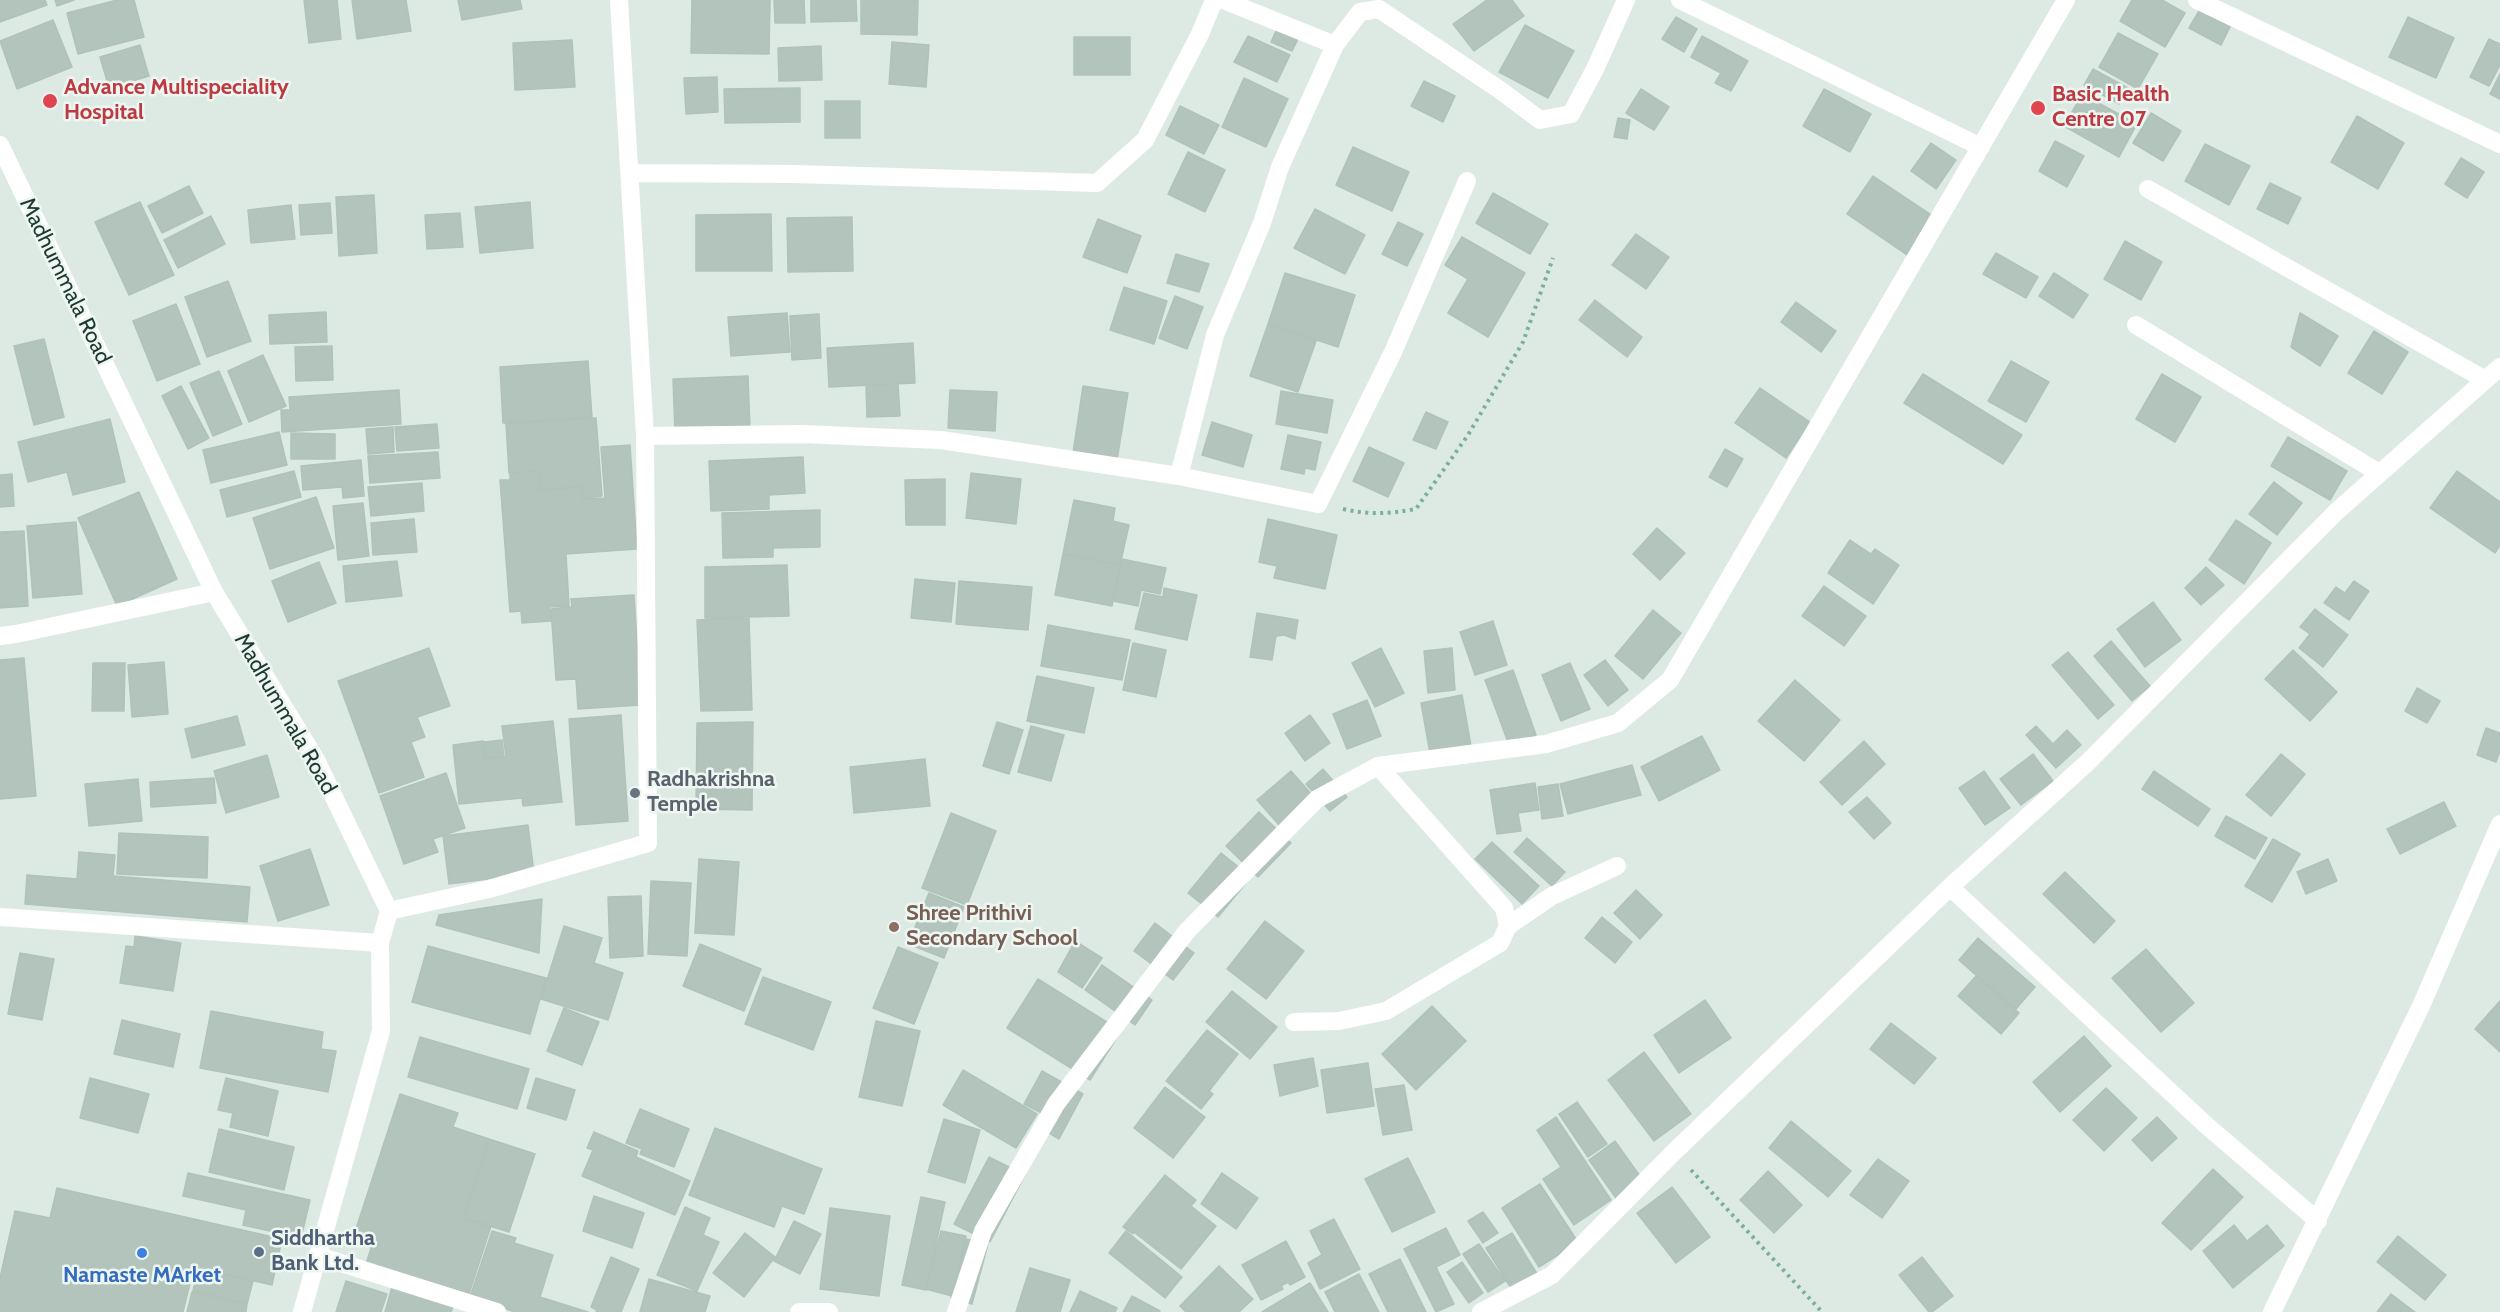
<!DOCTYPE html>
<html>
<head>
<meta charset="utf-8">
<style>
  body { margin:0 }
  canvas { display:block; background:#ddeae4 }
</style>
</head>
<body>
<canvas width="2500" height="1312"></canvas>
<script>
const c = document.querySelector('canvas').getContext('2d');
c.lineJoin = 'round';
function fillPath(path, color) { c.fillStyle = color; c.fill(path, 'evenodd'); }
function trace(path, color, width, dash) { c.strokeStyle = color; c.lineWidth = width; c.lineCap = dash ? 'butt' : 'round'; c.setLineDash(dash || []); c.stroke(path); }
function drawText(font, color, halo, rows, align = 'center') {
  c.font = font + ' Cabin,sans-serif'; c.lineWidth = 5; c.setLineDash([]); c.textBaseline = 'middle'; c.strokeStyle = halo; c.fillStyle = color; for (const [text, x, y, turn = 0] of rows) {
    c.save(); c.translate(x, y); c.rotate((+turn || 0) * Math.PI / 180); c.textAlign = isNaN(turn) ? turn : align; if (halo) c.strokeText(text, 0, 0); c.fillText(text, 0, 0); c.restore();
  }
}
const building = new Path2D(`
  M0,0H45L47,5L0,22Z
  M55,0H74L57,6Z
  M117,0H134L144,37L78,54L67,13Z
  M304,0H337L341,39L309,43Z
  M352,0H406L411,31L357,39Z
  M458,0H520L522,9L462,20Z
  M692,0H770L769,54L691,53Z
  M774,0H804L805,23H775Z
  M811,0H856L857,21L811,22Z
  M861,0H918L917,35L861,34Z
  M1487,0H1512L1524,16L1474,51L1453,24Z
  M2132,0H2162L2185,13L2165,47L2120,21Z
  M2199,11L2230,27L2221,45L2189,28Z
  M1676,17L1697,29L1684,52L1662,39Z
  M2408,17L2454,38L2436,78L2389,57Z
  M53,20L72,67L17,89L0,41Z
  M1525,25L1574,51L1548,98L1499,72Z
  M1277,29L1298,39L1292,51L1271,42Z
  M2118,33L2158,54L2138,89L2099,67Z
  M1248,36L1290,55L1277,82L1234,62Z
  M1702,36L1748,61L1731,91L1715,83L1721,73L1691,57Z
  M1074,37H1130V75H1074Z
  M2489,39L2500,44V65L2489,86L2470,77Z
  M572,40L575,87L515,90L513,43Z
  M892,42L929,45L926,87L889,84Z
  M140,45L149,76L109,88L100,57Z
  M821,46L822,80L779,81L778,48Z
  M2093,69L2128,88L2119,104L2084,85Z
  M2500,74V99L2490,94Z
  M717,77L718,112L686,114L684,78Z
  M1244,78L1288,99L1266,147L1222,127Z
  M1424,81L1455,96L1443,122L1411,106Z
  M800,88V122L725,123L724,89Z
  M1641,89L1669,107L1654,130L1626,113Z
  M1824,89L1871,114L1850,152L1803,126Z
  M2082,94L2137,124L2119,157L2064,126Z
  M825,101H860V138H825Z
  M1180,106L1219,125L1204,154L1166,135Z
  M2151,113L2181,131L2163,161L2133,143Z
  M2357,116L2404,143L2378,189L2331,162Z
  M1618,118L1630,120L1627,139L1614,137Z
  M2055,141L2084,156L2067,187L2039,171Z
  M1931,143L1956,160L1936,189L1911,171Z
  M2205,144L2250,166L2229,205L2185,181Z
  M1353,147L1409,172L1392,211L1336,185Z
  M1188,152L1225,170L1205,212L1168,194Z
  M2461,158L2484,172L2467,198L2445,184Z
  M1873,176L1936,218L1910,257L1847,214Z
  M2270,183L2301,198L2288,224L2257,209Z
  M189,186L203,213L162,233L148,206Z
  M1493,193L1548,224L1530,254L1476,223Z
  M374,195L377,253L339,256L336,197Z
  M140,202L174,275L129,295L95,222Z
  M530,202L533,248L480,253L475,207Z
  M330,203L332,233L301,235L299,205Z
  M291,205L295,239L251,243L248,210Z
  M1315,209L1365,235L1345,274L1294,248Z
  M460,213L463,247L427,249L425,215Z
  M771,214L772,271H696V215Z
  M211,216L225,244L178,268L164,240Z
  M852,217L853,271L788,272L787,218Z
  M1098,219L1141,236L1127,273L1083,257Z
  M1398,222L1423,234L1407,266L1382,254Z
  M1636,234L1669,257L1646,289L1612,265Z
  M1462,237L1525,273L1488,337L1448,313L1468,279L1445,265Z
  M2125,241L2162,262L2141,300L2104,279Z
  M1996,253L2038,277L2026,298L1983,274Z
  M1176,254L1209,264L1199,292L1167,283Z
  M1285,273L1355,295L1338,347L1268,324Z
  M2054,273L2088,295L2073,318L2039,296Z
  M228,281L251,341L207,357L185,297Z
  M1124,287L1167,301L1154,344L1110,330Z
  M1175,296L1203,307L1187,349L1159,338Z
  M1595,300L1642,337L1627,357L1579,320Z
  M1796,302L1836,331L1821,352L1781,322Z
  M176,304L200,364L157,381L133,321Z
  M326,312L327,342L270,344L269,315Z
  M787,313L790,352L731,356L728,317Z
  M2300,313L2338,336L2320,366L2291,347Z
  M819,314L821,358L792,360L790,316Z
  M1268,324L1316,341L1298,392L1250,376Z
  M2374,331L2408,352L2382,394L2348,373Z
  M44,339L64,417L34,425L14,346Z
  M913,343L915,383L829,387L827,348Z
  M332,346L333,380L296,381L295,347Z
  M263,355L286,406L249,422L228,371Z
  M588,361L592,417L503,423L500,367Z
  M2011,361L2049,382L2026,422L1988,401Z
  M219,371L242,424L213,436L190,383Z
  M1923,374L2022,435L2003,464L1904,403Z
  M2162,374L2201,397L2175,442L2136,419Z
  M748,376L750,429L675,432L673,379Z
  M898,384L900,416L867,417L866,385Z
  M181,386L209,438L188,449L162,396Z
  M1083,386L1128,393L1117,460L1073,453Z
  M1760,388L1810,422L1786,458L1735,423Z
  M399,390L401,424L282,432L281,410H290L289,397Z
  M950,390L997,392L995,431L948,428Z
  M1281,391L1333,400L1327,433L1276,424Z
  M1426,412L1448,422L1436,449L1413,440Z
  M596,418L602,496L583,498L582,486L540,490L539,471L509,473L506,424Z
  M110,419L125,482L73,495L67,472L28,482L18,442Z
  M1212,422L1252,435L1243,467L1202,455Z
  M437,424L439,448L397,451L395,427Z
  M393,427L394,452L368,454L366,429Z
  M279,432L287,465L211,483L203,450Z
  M291,433L335,434V459H291Z
  M1288,435L1321,442L1315,470L1305,468L1304,474L1281,469Z
  M2288,437L2347,471L2330,500L2271,466Z
  M630,445L637,549L566,554L569,606L549,607L551,621L522,623L521,611L510,612L500,480H510V473L539,471L540,491L582,487L583,499L605,498L601,447Z
  M1369,447L1404,463L1388,497L1353,481Z
  M1725,449L1743,459L1727,487L1709,477Z
  M438,452L440,478L370,483L368,456Z
  M803,457L805,493L769,495V509L711,511L709,461Z
  M361,460L364,496L343,498L342,487L303,490L301,466Z
  M294,471L301,497L227,517L220,490Z
  M2457,471L2500,502V545L2495,553L2430,508Z
  M971,473L1021,479L1016,524L966,518Z
  M12,474L14,506L0,507V475Z
  M945,479V525H906L905,480Z
  M2274,482L2302,503L2277,535L2249,514Z
  M422,483L424,511L371,516L368,487Z
  M139,492L177,579L117,606L78,518Z
  M316,497L334,548L270,569L253,518Z
  M1074,500L1115,508L1113,521L1129,525L1120,565L1063,554Z
  M363,503L369,556L338,560L333,506Z
  M820,510V547L773,548V557L723,558L722,513Z
  M414,519L417,552L373,555L371,523Z
  M1268,519L1337,535L1325,589L1274,578L1277,566L1259,562Z
  M2236,520L2271,543L2244,584L2209,560Z
  M76,522L82,594L33,598L27,526Z
  M1657,528L1685,553L1660,580L1633,554Z
  M24,531L28,606L0,608V532Z
  M1850,540L1871,554L1875,549L1899,565L1873,604L1828,573Z
  M1063,554L1120,565L1112,606L1055,595Z
  M1122,559L1166,568L1160,594L1141,590L1138,606L1113,601Z
  M397,561L402,596L346,602L343,566Z
  M319,562L336,603L288,622L272,581Z
  M787,565L789,616L705,618V567Z
  M2206,567L2224,585L2201,605L2185,588Z
  M915,579L955,583L951,622L911,618Z
  M959,581L1032,587L1028,630L956,624Z
  M2354,581L2369,591L2349,620L2324,603L2336,587L2345,593Z
  M1824,586L1866,616L1844,646L1802,616Z
  M1164,588L1197,595L1187,640L1135,629L1144,593L1163,597Z
  M634,595L641,705L578,709L576,679L556,680L551,609L572,607L571,599Z
  M2153,602L2181,640L2145,667L2117,629Z
  M2315,609L2348,635L2323,667L2299,648L2310,634L2300,627Z
  M1653,610L1681,633L1643,679L1615,656Z
  M1257,613L1298,620L1295,639L1284,635L1276,636L1272,660L1250,657Z
  M749,618L752,710L701,711L697,620Z
  M1493,621L1507,665L1475,675L1460,632Z
  M1048,625L1130,640L1122,680L1041,666Z
  M2111,641L2150,686L2132,701L2094,656Z
  M1133,643L1166,650L1156,697L1123,690Z
  M429,648L450,706L417,717L425,737L411,742L424,777L379,793L338,681Z
  M1381,648L1404,693L1375,707L1352,663Z
  M1452,648L1455,690L1428,693L1424,651Z
  M2293,650L2337,692L2310,721L2265,679Z
  M2068,652L2114,705L2098,719L2052,665Z
  M24,658L36,796L0,799V660Z
  M1605,660L1628,690L1608,706L1584,675Z
  M164,662L168,714L132,717L128,665Z
  M93,663H125L124,711H92Z
  M1570,663L1590,709L1561,721L1542,675Z
  M1513,670L1536,735L1509,745L1485,680Z
  M1037,676L1094,688L1084,733L1027,721Z
  M1795,680L1840,720L1804,761L1758,721Z
  M2417,688L2440,701L2427,723L2405,711Z
  M1462,695L1471,746L1430,753L1421,703Z
  M1367,700L1381,736L1347,749L1333,714Z
  M621,715L628,821L576,825L569,719Z
  M1310,715L1330,743L1305,761L1285,733Z
  M237,716L245,745L192,758L185,729Z
  M553,721L562,802L523,806L522,798L459,804L453,745L483,741L484,759L506,757L502,726Z
  M753,722L752,810L696,809L697,723Z
  M997,722L1023,730L1009,774L983,766Z
  M1031,726L1064,735L1051,781L1018,772Z
  M2036,726L2053,744L2067,730L2081,745L2056,768L2026,735Z
  M2486,728L2500,733V751L2496,762L2477,755Z
  M1702,736L1720,770L1659,801L1641,767Z
  M502,740L504,757L485,758L484,742Z
  M1864,741L1885,764L1842,805L1820,782Z
  M2033,754L2053,781L2021,805L2000,779Z
  M2281,754L2305,774L2271,816L2246,795Z
  M267,755L279,797L226,813L214,771Z
  M925,759L930,806L854,813L850,767Z
  M1632,765L1641,795L1568,814L1560,784Z
  M1323,769L1347,797L1330,811L1306,784Z
  M1291,771L1321,805L1287,834L1257,800Z
  M1984,771L2010,808L1985,825L1959,788Z
  M2154,771L2210,809L2198,826L2142,789Z
  M446,773L465,828L433,839L438,852L404,864L380,796Z
  M214,778L216,803L151,807L150,782Z
  M138,779L142,821L89,826L85,784Z
  M1535,783L1539,810L1518,813L1521,831L1497,834L1490,790Z
  M1558,784L1563,816L1542,819L1538,787Z
  M1867,797L1891,823L1874,839L1849,812Z
  M2444,802L2456,826L2400,854L2387,829Z
  M1259,812L1291,843L1258,877L1226,846Z
  M951,813L996,831L967,905L922,888Z
  M2226,816L2267,838L2255,859L2215,836Z
  M528,825L534,873L449,884L443,836Z
  M119,833L208,837L207,878L117,874Z
  M1527,838L1565,872L1552,886L1514,852Z
  M2273,839L2300,854L2272,902L2245,886Z
  M1492,842L1539,886L1522,904L1475,859Z
  M310,849L329,905L278,921L260,866Z
  M79,852L115,855L113,876L250,887L247,922L25,904L27,875L77,879Z
  M1221,853L1251,877L1218,917L1188,893Z
  M699,859L739,862L734,935L695,933Z
  M2328,859L2337,881L2306,894L2297,872Z
  M2065,872L2115,921L2094,943L2043,894Z
  M651,881L691,883L687,956L648,954Z
  M1636,890L1662,915L1640,939L1614,913Z
  M929,893L964,907L944,958L908,944Z
  M641,896L643,956L610,958L608,897Z
  M542,899L539,953L436,925L439,915Z
  M1602,917L1632,942L1615,963L1585,938Z
  M1265,921L1304,951L1266,999L1227,969Z
  M1155,923L1194,953L1173,980L1134,951Z
  M564,926L602,938L594,963L623,973L608,1020L541,999Z
  M135,936L181,943L173,991L120,983L126,946L134,947Z
  M1978,938L2035,987L2015,1010L1959,960Z
  M1075,941L1102,958L1082,988L1058,972Z
  M700,944L761,969L744,1011L683,986Z
  M428,946L546,978L530,1034L412,1002Z
  M898,947L938,963L914,1024L873,1008Z
  M2146,949L2194,1003L2161,1032L2112,978Z
  M20,953L54,959L42,1020L8,1014Z
  M1102,965L1152,1000L1135,1025L1085,990Z
  M1977,975L2019,1013L2001,1034L1958,996Z
  M763,977L831,1002L813,1050L745,1024Z
  M1038,979L1121,1031L1090,1080L1007,1028Z
  M1232,991L1277,1027L1250,1059L1206,1022Z
  M1705,1000L1731,1038L1679,1073L1654,1035Z
  M2500,1001V1052L2475,1029Z
  M1432,1006L1466,1041L1416,1090L1382,1054Z
  M564,1008L599,1022L582,1065L547,1051Z
  M211,1011L323,1032L321,1049L336,1051L328,1092L200,1068Z
  M122,1020L180,1034L173,1067L114,1054Z
  M876,1021L920,1031L902,1106L859,1097Z
  M1891,1023L1936,1058L1914,1084L1870,1049Z
  M1207,1030L1238,1054L1209,1091L1213,1094L1201,1109L1166,1081Z
  M2084,1036L2111,1066L2060,1112L2033,1082Z
  M420,1037L529,1069L517,1109L408,1077Z
  M1644,1052L1691,1114L1654,1141L1608,1080Z
  M1313,1058L1318,1086L1280,1096L1274,1065Z
  M1368,1063L1374,1106L1327,1113L1321,1070Z
  M963,1070L1037,1114L1016,1148L943,1105Z
  M1042,1071L1083,1094L1059,1139L1042,1129L1049,1117L1024,1104Z
  M90,1078L149,1094L138,1133L80,1118Z
  M226,1078L278,1091L268,1136L230,1127L233,1113L218,1110Z
  M536,1078L575,1090L566,1120L527,1108Z
  M1404,1085L1412,1130L1383,1135L1375,1089Z
  M1165,1087L1205,1117L1173,1158L1134,1128Z
  M2106,1088L2137,1118L2104,1151L2073,1120Z
  M400,1094L458,1113L453,1127L489,1139L464,1218L491,1226L468,1297L366,1264L372,1245L353,1238Z
  M1577,1102L1607,1144L1588,1157L1559,1114Z
  M640,1109L689,1129L674,1167L640,1154L642,1149L626,1143Z
  M1556,1117L1611,1200L1574,1225L1543,1179L1561,1167L1537,1130Z
  M2157,1117L2177,1138L2152,1161L2132,1140Z
  M944,1119L980,1130L965,1183L928,1172Z
  M1791,1121L1851,1171L1828,1197L1769,1148Z
  M715,1128L822,1169L804,1214L782,1206L774,1227L689,1195Z
  M219,1129L294,1147L284,1190L209,1172Z
  M594,1132L638,1151L636,1157L690,1181L675,1215L582,1176L593,1150L587,1148Z
  M489,1139L535,1154L509,1232L464,1218Z
  M1615,1141L1642,1179L1616,1198L1589,1160Z
  M989,1157L1025,1175L990,1242L954,1224Z
  M1408,1158L1435,1212L1392,1232L1365,1179Z
  M1878,1159L1909,1181L1882,1218L1850,1195Z
  M2213,1169L2243,1197L2191,1250L2162,1223Z
  M1768,1171L1802,1205L1774,1233L1740,1200Z
  M188,1173L310,1200L301,1238L243,1225L246,1210L183,1196Z
  M1222,1173L1258,1198L1236,1229L1201,1204Z
  M1165,1175L1196,1200L1191,1206L1216,1226L1181,1269L1134,1232L1133,1234L1123,1227Z
  M1540,1184L1578,1242L1539,1267L1502,1208Z
  M1672,1187L1710,1237L1676,1263L1637,1213Z
  M57,1188L282,1239L272,1285L194,1267L183,1312H0V1278L15,1211L50,1218Z
  M594,1196L644,1213L632,1248L583,1231Z
  M921,1197L945,1202L926,1290L902,1285Z
  M685,1207L710,1218L703,1235L719,1242L697,1291L657,1275Z
  M830,1208L890,1216L879,1296L820,1289Z
  M1483,1212L1498,1233L1483,1243L1468,1221Z
  M1334,1219L1360,1269L1320,1289L1308,1263L1322,1255L1310,1231Z
  M794,1221L821,1234L800,1274L774,1261Z
  M2234,1225L2247,1241L2267,1225L2284,1246L2233,1288L2203,1251Z
  M1446,1228L1460,1255L1436,1267L1454,1304L1436,1312L1404,1249Z
  M492,1231L516,1238L514,1243L553,1255L540,1297L588,1312H515L470,1297Z
  M941,1231L966,1236L952,1296L926,1289Z
  M1126,1231L1182,1277L1165,1298L1109,1253Z
  M745,1233L775,1257L744,1297L713,1273Z
  M1512,1233L1539,1277L1514,1293L1486,1248Z
  M2398,1236L2446,1275L2425,1300L2377,1262Z
  M967,1239L988,1244L972,1304L951,1298Z
  M1286,1241L1305,1277L1290,1285L1288,1282L1281,1286L1283,1289L1261,1300L1242,1265Z
  M1479,1244L1505,1281L1488,1292L1463,1254Z
  M611,1257L639,1269L621,1312H596L597,1310L591,1307Z
  M1922,1257L1953,1296L1932,1312H1929L1899,1275Z
  M1400,1259L1426,1312H1388L1369,1274Z
  M1462,1262L1483,1293L1469,1303L1447,1272Z
  M1219,1266L1253,1299L1239,1312H1186L1180,1306Z
  M1030,1268L1070,1280L1060,1312H1016Z
  M198,1269L253,1281L247,1304L193,1291Z
  M1359,1274L1379,1312H1335L1325,1292Z
  M649,1279L710,1296L705,1312H640Z
  M346,1281L387,1294L381,1312H336Z
  M1310,1283L1328,1312H1262Z
  M392,1287L454,1304L451,1312H385Z
  M1080,1291L1117,1308L1115,1312H1070Z
  M192,1292L247,1304L246,1312H187Z
  M2391,1294L2415,1312H2377Z
  M1132,1296L1160,1311L1159,1312H1123Z`);
const path = new Path2D(`
  M1343,509C1369,515 1390,514 1416,509L1468,435L1523,342L1553,258
  M1691,1170L1822,1312`);
const street = new Path2D(`
  M1223,0L1335,45
  M1680,0L1981,147
  M2197,0L2500,144
  M630,173L795,174L1097,183L1145,140L1200,34L1214,0
  M2148,189L2484,379
  M2136,325L2379,473
  M645,436L802,434L941,440L1179,476L1318,504L1393,352L1467,181
  M1179,476L1215,335L1262,223L1280,167L1335,45L1360,12L1379,9L1500,90L1540,120L1571,114L1595,69L1626,0
  M0,636L16,634L214,592
  M1950,887L2206,1125L2318,1221
  M389,911L489,889L648,843L645,436L619,0
  M0,917L380,943
  M1508,926L1552,896L1617,866
  M1294,1022L1339,1021L1386,1011L1500,943L1508,926L1504,908L1378,766
  M319,1256L497,1312
  M799,1312H829
  M956,1312L983,1231L1056,1104L1187,931L1317,799L1378,766L1546,744L1618,723L1670,680L2066,0
  M1481,1312L1552,1275L1674,1152L1950,887L2088,762L2336,512L2500,367
  M2272,1312L2421,1006L2500,824`);
const secondary = new Path2D(`
  M0,145L214,592L316,760L389,911L380,943L381,1031L302,1312`);
const markers = [
  [50,101,8,"#e0444e"],
  [2038,108,8,"#e0444e"],
  [635,793,6,"#6b7280"],
  [894,927,6,"#8d6e63"],
  [259,1252,6,"#5c6f8a"],
  [142,1253,6,"#3f7fe0"]
];
const healthNames = [
  ["Advance Multispeciality",64,88],
  ["Hospital",64,113],
  ["Basic Health",2052,95],
  ["Centre 07",2052,120]
];
const streetNames = [
  ["Madhummala Road",65,281,64],
  ["Madhummala Road",285,714,60]
];
const worshipNames = [
  ["Radhakrishna",647,780],
  ["Temple",647,805]
];
const educationNames = [
  ["Shree Prithivi",906,914],
  ["Secondary School",906,939]
];
const serviceNames = [
  ["Siddhartha",271,1239],
  ["Bank Ltd.",271,1264]
];
const shopNames = [
  ["Namaste MArket",142,1276]
];
fillPath(building, '#b2c4bc');
trace(building, '#afc3ba', 1.5);
trace(path, '#7baf9e', 4, [3, 4.5]);
trace(street, '#fff', 18);
trace(secondary, '#fff', 18);
for (const [x, y, r, color] of markers) { const dot = new Path2D(); dot.arc(x, y, r, 0, 2 * Math.PI); c.fillStyle = color; c.fill(dot); trace(dot, '#edf6f1', 2); }
drawText('bold 22px', '#be3a42', '#edf6f1', healthNames, 'left');
drawText('22px', '#1e3931', '#edf6f1', streetNames);
drawText('bold 22px', '#5b616d', '#edf6f1', worshipNames, 'left');
drawText('bold 22px', '#785e54', '#edf6f1', educationNames, 'left');
drawText('bold 22px', '#4e5e75', '#edf6f1', serviceNames, 'left');
drawText('bold 22px', '#366cbe', '#edf6f1', shopNames);
</script>
</body>
</html>
